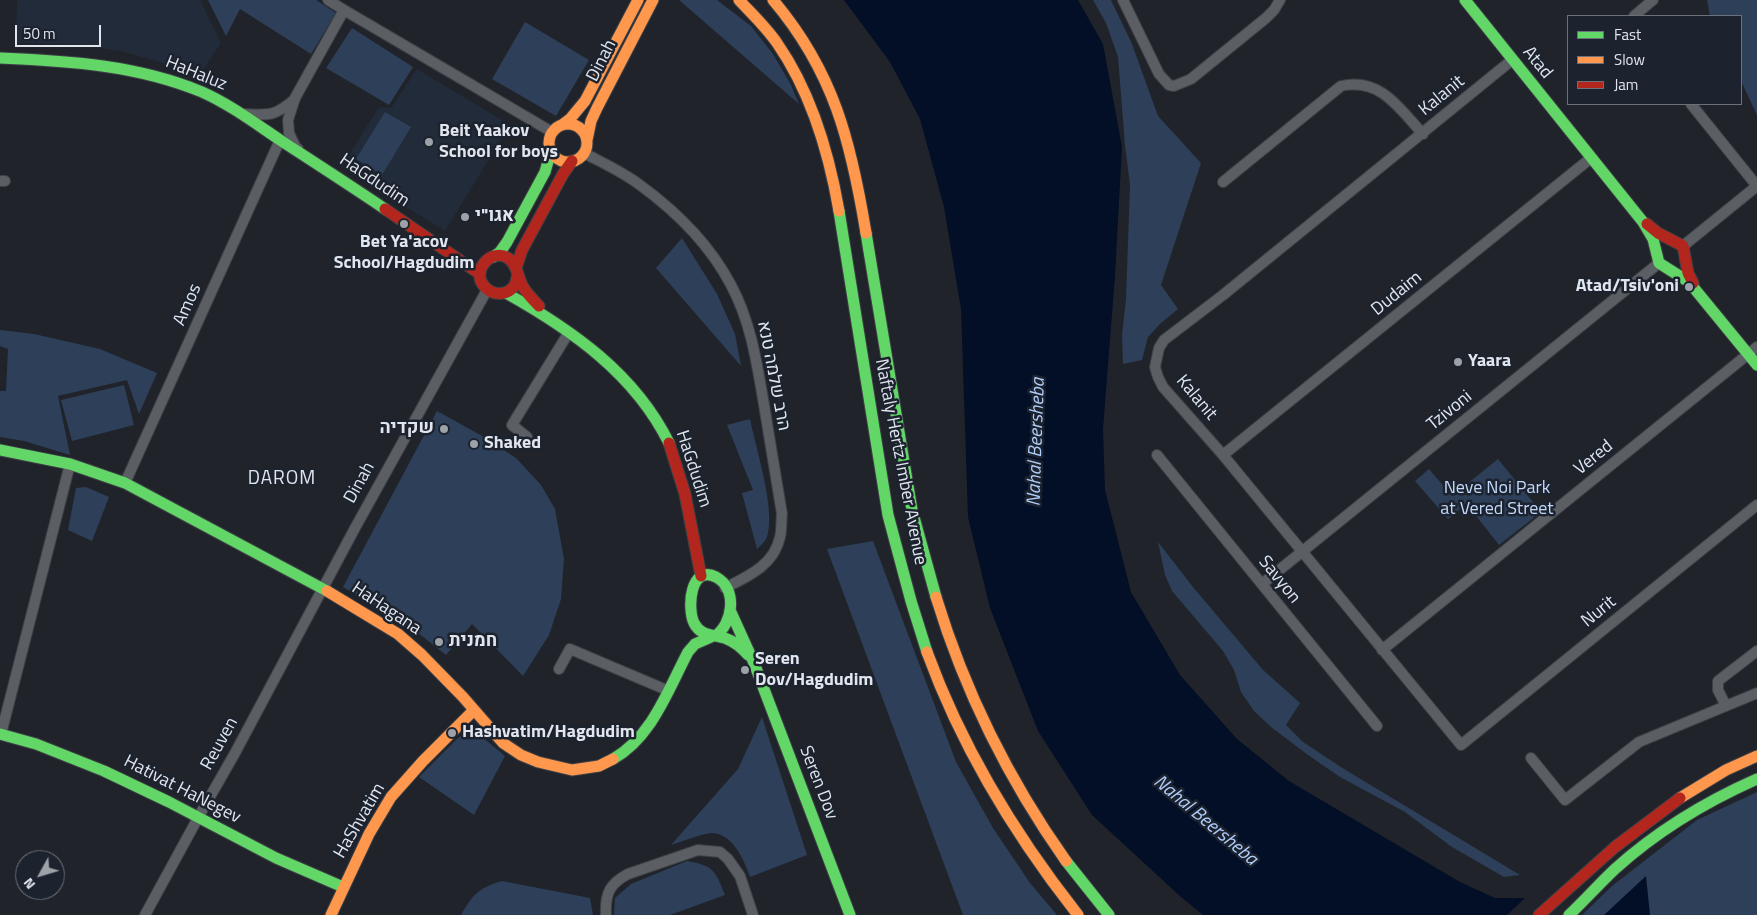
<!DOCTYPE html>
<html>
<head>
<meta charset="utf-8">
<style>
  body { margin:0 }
  #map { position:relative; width:1757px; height:915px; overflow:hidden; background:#20242a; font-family:"Titillium Web",sans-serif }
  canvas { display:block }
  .legend { position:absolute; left:1567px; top:15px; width:175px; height:90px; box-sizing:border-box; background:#1c232e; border:1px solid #6b717b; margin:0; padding:6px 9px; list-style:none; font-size:15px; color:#e1e6ee }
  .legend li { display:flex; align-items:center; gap:10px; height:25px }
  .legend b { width:25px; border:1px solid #6b717b }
  .north { position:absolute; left:15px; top:850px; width:50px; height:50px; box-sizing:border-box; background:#1c232e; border:1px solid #6b717b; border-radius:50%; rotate:231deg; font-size:14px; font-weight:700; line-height:20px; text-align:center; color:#e1e6ee }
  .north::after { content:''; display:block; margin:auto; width:18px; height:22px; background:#9da2a9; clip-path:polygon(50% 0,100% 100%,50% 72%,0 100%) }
  .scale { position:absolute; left:15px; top:25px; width:86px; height:22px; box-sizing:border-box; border:2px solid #e1e6ee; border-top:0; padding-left:6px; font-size:15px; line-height:18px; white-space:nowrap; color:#e1e6ee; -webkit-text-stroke:4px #1c232e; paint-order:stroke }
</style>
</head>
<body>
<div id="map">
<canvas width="1757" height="915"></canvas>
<ul class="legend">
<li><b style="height:6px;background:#63d668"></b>Fast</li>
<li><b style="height:6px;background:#ff974d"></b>Slow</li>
<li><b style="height:6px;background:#b3261e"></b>Jam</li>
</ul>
<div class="north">N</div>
<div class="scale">50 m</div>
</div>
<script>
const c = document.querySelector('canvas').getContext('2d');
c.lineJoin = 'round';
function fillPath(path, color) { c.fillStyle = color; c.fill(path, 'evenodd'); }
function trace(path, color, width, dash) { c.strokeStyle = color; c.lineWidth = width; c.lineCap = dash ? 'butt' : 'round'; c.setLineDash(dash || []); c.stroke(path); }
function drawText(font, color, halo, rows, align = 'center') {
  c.font = font + ' "Titillium Web",Heebo,sans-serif'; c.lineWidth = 5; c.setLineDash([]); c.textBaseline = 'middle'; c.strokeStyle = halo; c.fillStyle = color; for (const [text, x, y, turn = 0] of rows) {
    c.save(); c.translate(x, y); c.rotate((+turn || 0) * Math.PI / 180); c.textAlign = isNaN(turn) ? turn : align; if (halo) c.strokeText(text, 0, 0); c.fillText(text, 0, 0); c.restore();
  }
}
const built = new Path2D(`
  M17,0H200L221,43L198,77L163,63L124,52L79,44L16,43Z
  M417,69L510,125L445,231L345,169L347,158L379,107L391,108Z`);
const green = new Path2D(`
  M208,0H316L336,13L311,54L240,9L226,36Z
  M679,0H717L751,26L773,54L791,85L799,104Z
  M1093,0H1111L1132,44L1158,116L1201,163L1161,285L1178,309L1161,323L1148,337L1142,360L1123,364L1122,335L1126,299L1130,185L1125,145L1118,57L1106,23Z
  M1707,0H1757V115L1741,81V16H1710Z
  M525,22L589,60L556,116L492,79Z
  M352,28L413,67L389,105L326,68Z
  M385,112L411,127L382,175L356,159Z
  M682,238L717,294L735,334L741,366L656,268Z
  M0,330L34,334L100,349L157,373L139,414L127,380L58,396L70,455L24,441L0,437V391H6L8,349L0,346Z
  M124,385L134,425L72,441L61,400Z
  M437,411L484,437L516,458L541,485L555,509L564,559L561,599L549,635L523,676L472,624L446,655L403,621L343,587Z
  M750,419C756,449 776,510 767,537C765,542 760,546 757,549L742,493L753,490L727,425Z
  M1498,459L1541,512L1499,545L1473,512L1464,506L1448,519L1415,481L1429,469L1452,496Z
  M86,487L109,497L92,541L68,530L76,488Z
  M873,541L956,762L993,828L1030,883L1057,915H963L827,549Z
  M1158,542L1193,587L1263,670L1300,703L1286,725L1303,742L1344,769L1520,875L1504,877L1452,847L1405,812L1340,777L1308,755L1271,727L1254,711L1241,692L1234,670L1223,651L1172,591L1165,575Z
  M762,717L807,855L750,877C744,860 734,836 714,833C706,832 680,842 671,845L738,769Z
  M470,730L482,737L505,756L474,815L419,777L458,738Z
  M1757,792V915H1582L1612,886L1697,820Z
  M687,861C714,866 715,870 725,895L670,915H614L615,898L631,884Z
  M502,881L590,898L593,915H461C473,894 479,888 502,881Z`);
const water = new Path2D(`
  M844,0H1078L1103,44L1122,147L1115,276L1103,429L1105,490L1131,592L1180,675L1237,739L1289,781L1460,882L1495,898H1525L1507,915H1203L1181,897L1092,815L1038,731L990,608L968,517L961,309L944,207L920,119L890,62Z
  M1646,876L1650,915H1604Z`);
const street = new Path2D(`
  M328,0L344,10
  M1123,0L1159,74L1169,85L1174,86L1191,79L1266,18L1274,10L1280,0
  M1634,16L1653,0
  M1512,60L1223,295L1164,340L1159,348L1155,367L1158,377L1163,387L1223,455L1461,745L1757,505
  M1691,104L1757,186
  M242,114C269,115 274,117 295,99
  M298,149L295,146L289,133L288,120L295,98L344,10L552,132
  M584,153C603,163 623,172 640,185C677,212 710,245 731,285C751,322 757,364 764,405C770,441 776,477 782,514C781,521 782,530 780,537C774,565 749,576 725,588
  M0,181H5
  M1223,182L1341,86C1380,77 1399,108 1423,134
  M1683,246L1757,186
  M527,437L512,425L569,332
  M1157,455L1377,726
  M1223,455L1591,158
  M125,483L280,140
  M1262,584L1659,263
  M1382,650L1757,347
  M559,669L570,649L669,691
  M1726,706L1718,690V681L1757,651
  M1,734L70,464
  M1531,758L1565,800L1639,742L1757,693
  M145,915L199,816L235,753L355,528L487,290
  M606,915C605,894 609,884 628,874L698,850L720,852L728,859L740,876L753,915`);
const fast = new Path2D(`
  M1465,0L1643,222L1653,239L1659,263L1689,282L1757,365
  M0,58C69,61 137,65 202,92C231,105 256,124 283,142C317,164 351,186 385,209
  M839,211L888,515L911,601L927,652
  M866,233L912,510L936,597
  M493,257L500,252L507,242L545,172L551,151
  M506,293C572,330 635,374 669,443
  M0,450L70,464L125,483L327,591
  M730,610L754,663L850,915
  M715,636C733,624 738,589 716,577C690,564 687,608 694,623C701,637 714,634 727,639C735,642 742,648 748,655
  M0,734L36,744L104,771L169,802L276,858L343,887
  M613,759C652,737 668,690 688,652L695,644L711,637
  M1066,861L1109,915
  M1569,915C1585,900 1599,884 1615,869C1657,831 1705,802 1757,779`);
const slow = new Path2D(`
  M739,0C752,14 766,27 777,43C811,92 829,153 839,211
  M773,0C834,72 851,142 866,233
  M549 143a19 19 0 1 1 38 0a19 19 0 1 1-38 0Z
  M562,125L570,119L585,101L638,0
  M587,140L591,121L597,108L653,0
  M327,591L398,634L422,655L463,697L503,743L521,755L538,762L572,770L599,766L613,759
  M936,597C965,692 1008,779 1066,861
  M927,652C962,748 1015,835 1078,915
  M1680,798L1726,770L1757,756
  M331,915L369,834L391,797L423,761L474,710`);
const jam = new Path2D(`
  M385,209L480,274
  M1647,224L1658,233L1683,246L1688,273L1693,283
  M516,268L522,250L563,174L572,161
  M518,274C517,277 516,282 515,285C508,296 493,296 485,287C470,273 490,247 508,258C517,264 518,277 522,285C526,293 533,300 539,306
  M669,443L685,494L701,576
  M1539,915L1615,847L1680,798`);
const markers = [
  [429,142,5,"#9da2a9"],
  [465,217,5,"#9da2a9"],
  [404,224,5,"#9da2a9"],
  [1689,287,5,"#9da2a9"],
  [1458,362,5,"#9da2a9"],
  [444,429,5,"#9da2a9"],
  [474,444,5,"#9da2a9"],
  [439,642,5,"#9da2a9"],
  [745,670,5,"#9da2a9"],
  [452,733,5,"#9da2a9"]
];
const streetNames = [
  ["Dinah",602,61,-63],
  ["Atad",1537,63,51],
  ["HaHaluz",196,74,22],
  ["Kalanit",1442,96,-39],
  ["HaGdudim",374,181,34],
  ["Dudaim",1397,294,-39],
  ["Amos",188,305,-66],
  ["הרב שלמה טנא",773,376,79],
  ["Kalanit",1196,398,50],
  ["Tzivoni",1450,411,-39],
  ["Vered",1594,458,-39],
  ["Naftaly Hertz Imber Avenue",900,462,79],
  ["HaGdudim",693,469,72],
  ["Dinah",360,483,-61],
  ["Savyon",1279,580,51],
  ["HaHagana",386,609,34],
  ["Nurit",1599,612,-39],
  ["Reuven",220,744,-61],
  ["Seren Dov",818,783,69],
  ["Hativat HaNegev",182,790,27],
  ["HaShvatim",360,821,-60]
];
const poiNames = [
  ["Beit Yaakov",439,132],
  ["School for boys",439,153],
  ["אגו\"י",475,217],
  ["Bet Ya'acov",404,243,"center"],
  ["School/Hagdudim",404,264,"center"],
  ["Atad/Tsiv'oni",1679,287,"right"],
  ["Yaara",1468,362],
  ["שקדיה",434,429,"right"],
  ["Shaked",484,444],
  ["חמנית",449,642],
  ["Seren",755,660],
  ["Dov/Hagdudim",755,681],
  ["Hashvatim/Hagdudim",462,733]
];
const parkNames = [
  ["Neve Noi Park",1497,489],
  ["at Vered Street",1497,510]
];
const waterNames = [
  ["Nahal Beersheba",1037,442,-88],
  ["Nahal Beersheba",1205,821,40]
];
const neighbourhoodNames = [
  ["DAROM",282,479]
];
fillPath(built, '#212b3a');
fillPath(green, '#2d3f59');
fillPath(water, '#030e27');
trace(street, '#3d4046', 12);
trace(fast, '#3d4046', 13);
trace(slow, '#3d4046', 13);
trace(jam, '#3d4046', 13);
trace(street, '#5b5e63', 10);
trace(fast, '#63d668', 11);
trace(slow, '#ff974d', 11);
trace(jam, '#b3261e', 11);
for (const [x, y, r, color] of markers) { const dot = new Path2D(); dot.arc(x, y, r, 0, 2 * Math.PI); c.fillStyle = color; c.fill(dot); trace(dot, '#1c232e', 2); }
drawText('18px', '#e1e6ee', '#1c232e', streetNames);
drawText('bold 18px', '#e1e6ee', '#1c232e', poiNames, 'left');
drawText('18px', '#c2d9fc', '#1c232e', parkNames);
drawText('italic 19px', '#b0cffd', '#1c232e', waterNames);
c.letterSpacing = '1px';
drawText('19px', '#e1e6ee', '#1c232e', neighbourhoodNames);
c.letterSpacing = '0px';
</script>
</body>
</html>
